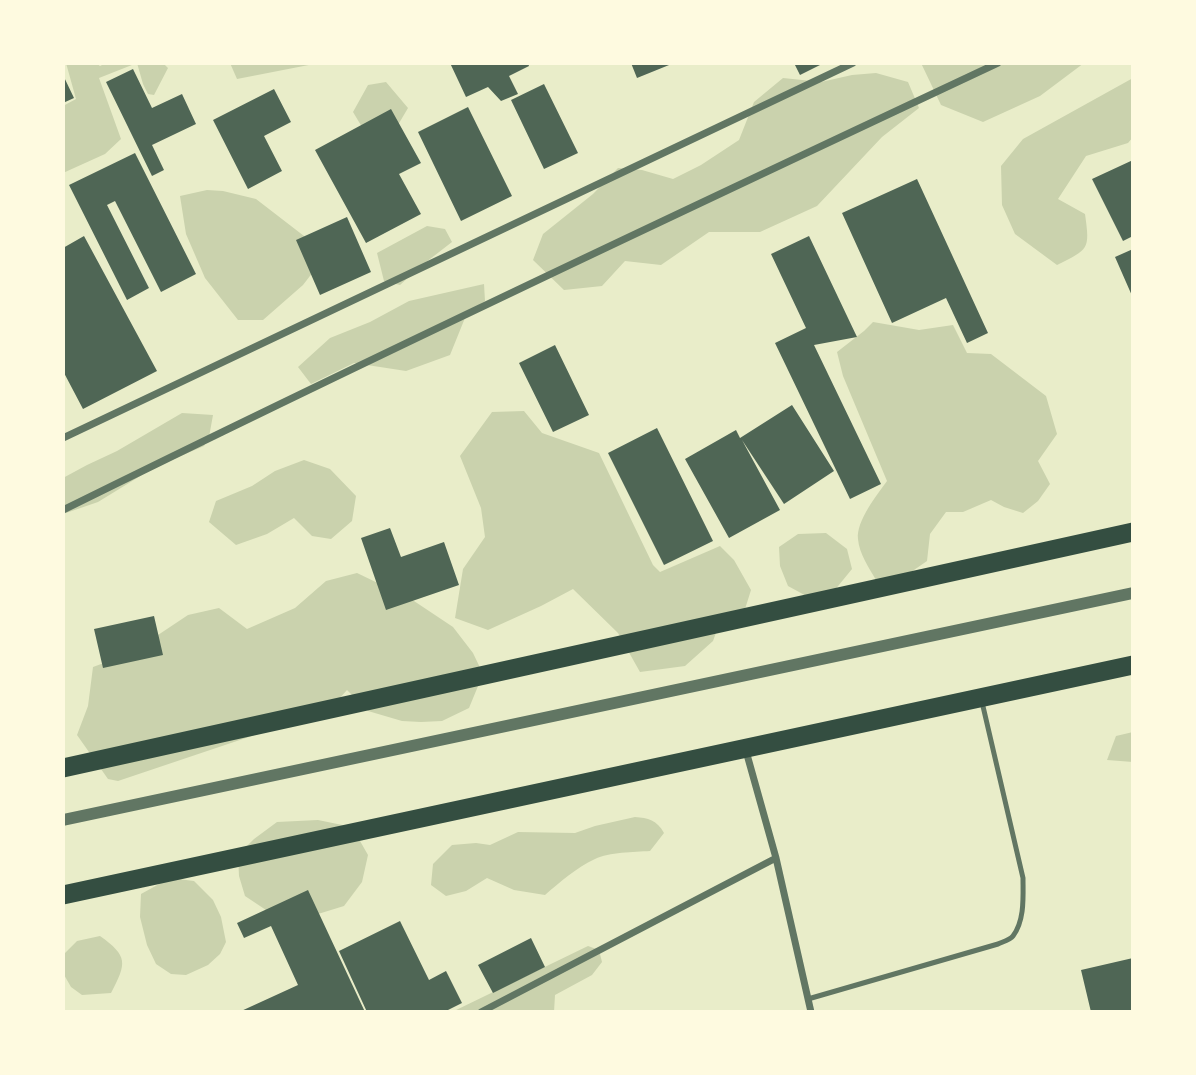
<!DOCTYPE html>
<html>
<head>
<meta charset="utf-8">
<style>
  body { margin:0 }
  #map { position:relative; width:1196px; height:1075px; overflow:hidden; background:#e9edc9; font-family:Mulish,sans-serif }
  canvas { display:block }
  .frame { position:absolute; inset:0; border:65px solid #fefae0; pointer-events:none }
</style>
</head>
<body>
<div id="map">
<canvas width="1196" height="1075"></canvas>
<div class="frame"></div>
</div>
<script>
const c = document.querySelector('canvas').getContext('2d');
c.lineJoin = 'round';
function fillPath(path, color) { c.fillStyle = color; c.fill(path, 'evenodd'); }
function trace(path, color, width, dash) { c.strokeStyle = color; c.lineWidth = width; c.lineCap = dash ? 'butt' : 'round'; c.setLineDash(dash || []); c.stroke(path); }
const green = new Path2D(`
  M66,63H96L100,66L106,63H163L168,68L154,95L148,94L143,84L137,63L99,78L121,139L105,154L63,173V106L76,99Z
  M230,63H319L237,79Z
  M921,63H1084L1040,96L983,122L941,105Z
  M876,73L908,82L919,108L882,137L817,206L760,232H709L661,265L625,261L602,286L564,290L533,260L543,234L593,194L618,168L642,170L673,179L701,165L739,140L754,102L783,78L821,82L852,75Z
  M1133,78V137L1128,143L1086,156L1058,199L1085,214C1090,250 1089,249 1057,265L1015,234L1002,205L1001,166L1023,139Z
  M386,82L408,108L395,130L368,137L353,112L368,85Z
  M207,190L223,191L256,199L304,236L323,259L303,285L263,320H238L205,278L186,234L180,196Z
  M427,226L445,229L452,242L421,266L400,285L384,281L377,253Z
  M484,284L485,301L467,313L450,355L406,371L354,363L311,384L298,367L330,338L370,322L409,301Z
  M873,322L919,330L953,325L967,353L991,354L1046,396L1057,434L1038,461L1050,484L1038,501L1023,513L1004,507L991,500L963,512H946L930,534L927,561L898,581L876,580C869,568 859,553 858,539C856,521 877,495 887,481L843,376L837,352L864,331Z
  M524,411L542,433L599,453L653,565L660,572L720,546L734,560L751,590L745,609L717,630L713,641L685,666L640,672L618,633L573,589L541,606L488,630L455,618L463,569L485,537L481,508L460,456L492,412Z
  M182,413L213,415L209,437L204,446L155,467L98,502L63,514V478L87,465L117,451Z
  M304,460L330,469L356,496L352,521L331,539L312,536L294,518L267,534L236,545L209,522L216,501L252,486L275,471Z
  M826,533L847,549L852,569L834,591L810,598L788,586L780,566L779,547L798,534Z
  M357,573L411,599L453,627L473,653L483,674L469,708L442,721L421,722L402,721L368,711L347,690L329,710L118,781L108,779L77,735L88,706L93,667L131,653L188,615L219,608L247,629L295,608L326,581Z
  M1133,732V762L1107,760L1116,736Z
  M635,817C648,818 657,820 664,833L650,851C634,852 609,852 595,859C576,868 560,882 545,895L514,890L487,878L466,891L446,896L431,885L433,864L452,845L476,843L490,845L518,832L575,833L595,826Z
  M318,820L352,827L368,855L362,882L344,906L318,914L266,910L245,896L239,876L238,855L254,839L277,822Z
  M170,878L194,881L213,900L221,917L226,942L220,954L208,965L186,975L171,974L156,964L147,945L140,917L141,894Z
  M100,936C128,956 127,963 111,993L82,995L71,987L63,973V955L77,941Z
  M588,946L599,950L602,962L592,975L555,995L554,1012H452Z`);
const building = new Path2D(`
  M450,63H528L529,66L509,76L518,94L501,101L488,87L466,97Z
  M631,63H674L637,78Z
  M794,63H824L800,75Z
  M133,69L152,108L182,94L196,124L152,145L164,170L152,176L106,82Z
  M63,75L74,98L63,103Z
  M544,84L578,153L544,169L511,100Z
  M274,89L291,122L264,136L282,171L248,189L213,120Z
  M468,107L512,196L461,221L418,132Z
  M391,109L421,163L399,174L421,214L366,243L315,150Z
  M135,153L196,274L161,292L115,201L107,205L149,288L127,300L69,185Z
  M1133,160V236L1123,241L1092,179Z
  M917,179L988,333L967,343L946,298L892,323L842,213Z
  M347,217L371,272L320,295L296,240Z
  M84,236L157,371L83,409L63,371V248Z
  M809,236L857,337L814,345L881,484L850,499L775,343L806,328L771,254Z
  M1133,249V298L1115,257Z
  M555,345L589,415L553,432L519,363Z
  M792,405L834,471L784,504L742,440L780,510L729,538L685,459L736,430L740,438Z
  M657,428L713,541L664,565L608,453Z
  M390,528L401,557L444,542L459,585L386,610L361,538Z
  M154,616L163,655L103,668L94,629Z
  M308,890L365,1012H239L298,985L271,926L244,938L237,923Z
  M400,921L429,980L446,971L462,1003L444,1012H367L339,951Z
  M531,938L545,967L493,993L478,965Z
  M1133,958V1012H1091L1081,970Z`);
const service = new Path2D(`
  M808,999L998,944C1002,942 1010,940 1013,936C1025,920 1023,896 1023,878L982,702`);
const minor = new Path2D(`
  M63,438L853,63
  M63,510C373,357 685,210 998,63
  M746,751L776,858L811,1012
  M481,1012L776,858`);
const tertiary = new Path2D(`
  M63,820L1133,593`);
const trunk = new Path2D(`
  M63,768L1133,532
  M63,895L1133,665`);
fillPath(green, '#cad2ad');
fillPath(building, '#4f6655');
trace(service, '#617663', 5);
trace(minor, '#617663', 7);
trace(tertiary, '#617663', 12);
trace(trunk, '#344e41', 19);
</script>
</body>
</html>
